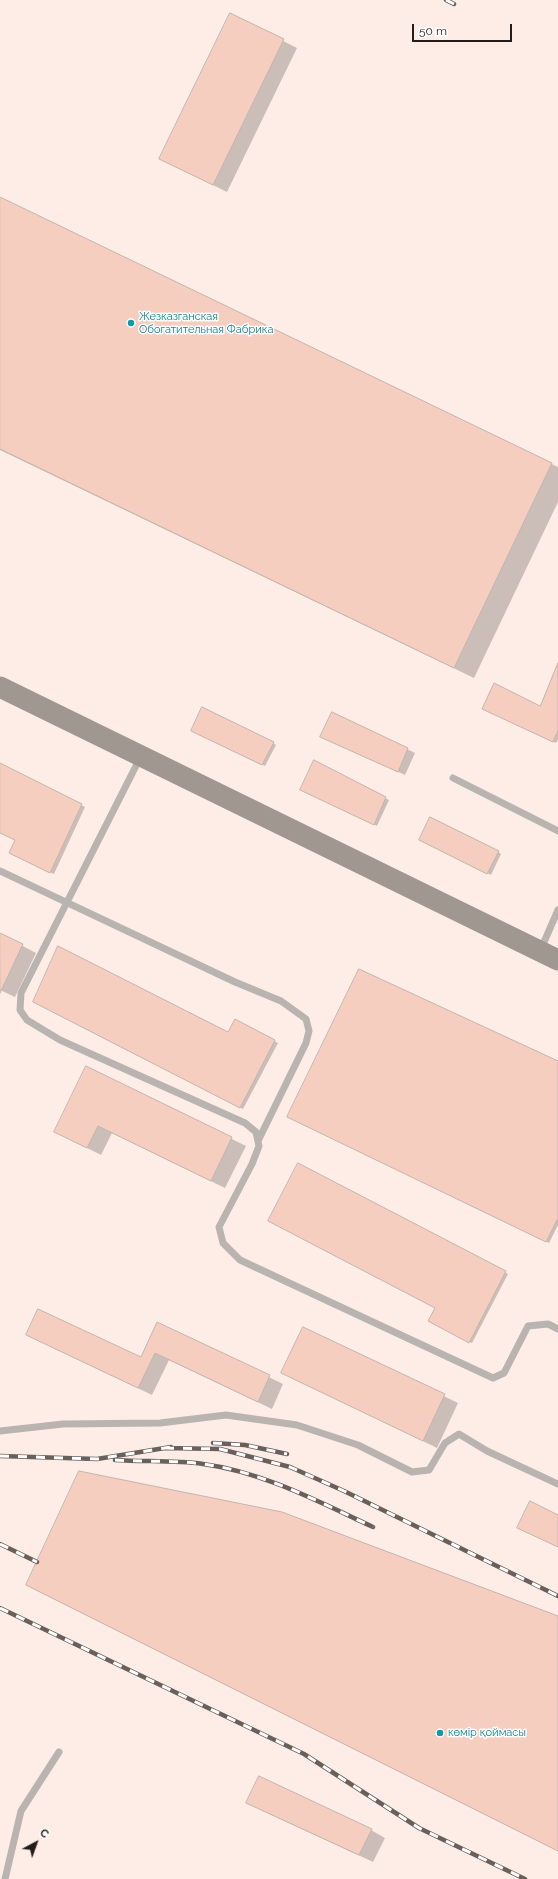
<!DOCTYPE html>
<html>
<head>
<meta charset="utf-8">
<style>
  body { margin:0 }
  #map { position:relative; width:558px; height:1879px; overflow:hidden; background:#feede7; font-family:Raleway,sans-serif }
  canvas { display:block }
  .north { position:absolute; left:16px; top:1823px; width:40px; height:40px; -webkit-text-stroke:3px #fff; paint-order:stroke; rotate:41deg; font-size:11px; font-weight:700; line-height:16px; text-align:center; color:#221c1a }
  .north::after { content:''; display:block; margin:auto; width:14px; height:18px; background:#221c1a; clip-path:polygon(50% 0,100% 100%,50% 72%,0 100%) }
  .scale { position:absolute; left:412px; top:24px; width:100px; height:18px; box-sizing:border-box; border:2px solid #221c1a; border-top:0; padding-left:5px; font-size:12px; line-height:14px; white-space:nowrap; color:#221c1a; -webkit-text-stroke:3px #fff; paint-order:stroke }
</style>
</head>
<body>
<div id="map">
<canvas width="558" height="1879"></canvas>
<div class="north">С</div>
<div class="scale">50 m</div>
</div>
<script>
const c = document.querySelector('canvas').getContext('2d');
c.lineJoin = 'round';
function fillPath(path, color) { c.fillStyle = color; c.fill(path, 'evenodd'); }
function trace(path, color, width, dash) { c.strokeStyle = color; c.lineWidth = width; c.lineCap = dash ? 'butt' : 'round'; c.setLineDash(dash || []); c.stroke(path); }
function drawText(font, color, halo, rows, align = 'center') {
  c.font = font + ' Raleway,sans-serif'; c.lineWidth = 3; c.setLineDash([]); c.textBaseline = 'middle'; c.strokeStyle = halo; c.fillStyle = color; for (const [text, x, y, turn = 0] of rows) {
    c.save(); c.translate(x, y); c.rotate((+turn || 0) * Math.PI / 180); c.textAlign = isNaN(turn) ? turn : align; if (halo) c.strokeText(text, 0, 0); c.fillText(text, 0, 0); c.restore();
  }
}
const shadow = new Path2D(`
  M230,14L297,48L227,192L160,159Z
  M0,198L558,467V502L474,678L0,450Z
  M558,665V739L556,743L486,710L541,708Z
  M333,713L415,753L405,775L328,740Z
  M195,732L273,743L276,745L265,766Z
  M314,762L389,800L377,826L305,791Z
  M0,765L85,807L54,874L13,855L16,840L0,832Z
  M423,841L498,852L501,854L491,875Z
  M0,934L36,953L15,997L0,990Z
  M34,1002L229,1033L235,1020L278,1043L243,1109Z
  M558,1063V1225L549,1243L291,1118Z
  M87,1067L246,1146L225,1188L112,1133L101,1155L69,1139Z
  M299,1164L508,1274L472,1343L429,1321L436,1308Z
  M158,1323L283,1384L272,1409L169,1360L152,1395L27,1335L141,1359Z
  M304,1328L458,1403L437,1448L283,1372Z
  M27,1585L558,1617V1851L38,1591Z
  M261,1810L371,1830L385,1838L373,1862Z`);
const building = new Path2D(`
  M230,13L284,39L213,185L159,159Z
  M0,197L552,463L454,668L0,449Z
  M558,663V730L553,742L482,709L494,683L540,706Z
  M202,707L274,742L262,765L191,731Z
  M332,712L408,748L398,772L320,737Z
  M314,760L386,797L374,825L300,790Z
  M0,763L82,804L50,873L9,853L15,840L0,833Z
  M430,817L499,851L487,874L419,840Z
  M0,933L23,944L0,993Z
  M58,946L228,1032L235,1019L275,1040L240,1108L33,1002Z
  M359,969L558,1061V1218L546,1242L287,1117Z
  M86,1066L232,1137L211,1181L98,1126L87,1148L54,1132Z
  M298,1163L506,1271L469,1343L428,1321L435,1308L268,1221Z
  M38,1309L141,1357L157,1322L270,1375L258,1402L155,1353L138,1388L26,1335Z
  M303,1327L445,1394L423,1441L281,1373Z
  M79,1471L282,1512L558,1616V1851L26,1585Z
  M530,1501L558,1515V1547L517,1528Z
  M259,1776L372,1829L359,1855L246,1803Z`);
const lane = new Path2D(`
  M140,758L21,993L20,1010L27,1020L60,1040L245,1123L256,1132L259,1146L252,1164L219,1227L223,1243L240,1260L493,1378L504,1373L528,1326L548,1324L558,1329
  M453,778L558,831
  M0,871L235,982L281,1001L306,1019L309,1031L306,1043L258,1141
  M541,949L558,910
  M0,1431L63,1424L160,1423L226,1415L297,1425L358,1445L412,1472L429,1470L445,1443L459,1434L487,1451L558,1484
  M5,1879L21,1811L59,1752`);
const secondary = new Path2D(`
  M0,687L558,960`);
const rail = new Path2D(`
  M446,0L454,4
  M213,1443L245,1445L287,1454
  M165,1448L220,1449L290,1467L344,1491L558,1596
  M0,1456L97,1459L171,1447
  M115,1460C144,1462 174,1460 203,1464C263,1472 319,1502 373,1527
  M0,1544L37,1562
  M0,1608L304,1754L419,1828L525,1879`);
const markers = [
  [131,323,4,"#0f9aa8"],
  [440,1733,4,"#0f9aa8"]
];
const cultureNames = [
  ["Жезказганская",139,317],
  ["Обогатительная Фабрика",139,330],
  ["көмір қоймасы",448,1733]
];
fillPath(shadow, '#0003');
fillPath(building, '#f5cebf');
trace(building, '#c4b4ae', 1);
trace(lane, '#bab4b0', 7);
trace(secondary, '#9f9790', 21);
trace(rail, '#69605c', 4.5);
trace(rail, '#fff', 3, [9]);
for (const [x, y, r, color] of markers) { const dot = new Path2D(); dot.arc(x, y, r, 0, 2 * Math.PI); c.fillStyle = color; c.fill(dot); trace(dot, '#fff', 1.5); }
drawText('11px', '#0d838f', '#fff', cultureNames, 'left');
</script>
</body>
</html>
